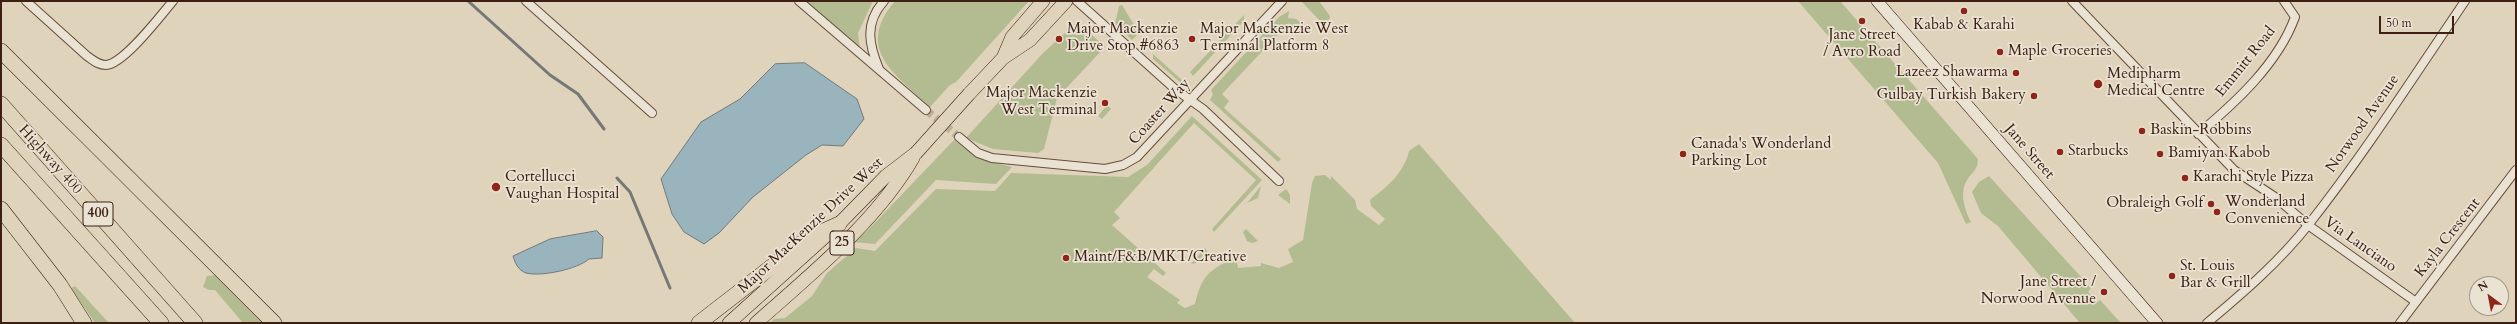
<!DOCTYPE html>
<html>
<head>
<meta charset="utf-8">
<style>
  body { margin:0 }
  #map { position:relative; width:2517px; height:324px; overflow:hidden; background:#dfd3bb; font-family:Cardo,serif }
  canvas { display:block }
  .frame { position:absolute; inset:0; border:2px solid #3d2013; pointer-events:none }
  .north { position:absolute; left:2469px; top:276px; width:40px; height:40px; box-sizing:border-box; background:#eae2d3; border:1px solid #a59486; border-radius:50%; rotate:328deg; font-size:11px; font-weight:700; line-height:16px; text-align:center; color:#3d2013 }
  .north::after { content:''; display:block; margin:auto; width:14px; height:18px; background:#8f2418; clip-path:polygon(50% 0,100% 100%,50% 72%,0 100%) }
  .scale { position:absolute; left:2379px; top:16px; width:75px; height:18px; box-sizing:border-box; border:2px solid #3d2013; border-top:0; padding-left:5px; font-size:12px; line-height:14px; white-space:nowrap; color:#3d2013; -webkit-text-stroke:3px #eae2d3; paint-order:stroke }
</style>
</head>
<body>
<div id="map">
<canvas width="2517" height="324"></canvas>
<div class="frame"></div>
<div class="north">N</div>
<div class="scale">50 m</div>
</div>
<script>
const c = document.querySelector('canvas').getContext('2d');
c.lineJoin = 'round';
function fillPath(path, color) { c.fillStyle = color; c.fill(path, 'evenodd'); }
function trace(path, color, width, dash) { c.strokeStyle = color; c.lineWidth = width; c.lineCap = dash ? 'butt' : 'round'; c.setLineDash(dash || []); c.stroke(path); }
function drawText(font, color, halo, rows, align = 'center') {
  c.font = font + ' Cardo,serif'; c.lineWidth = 3.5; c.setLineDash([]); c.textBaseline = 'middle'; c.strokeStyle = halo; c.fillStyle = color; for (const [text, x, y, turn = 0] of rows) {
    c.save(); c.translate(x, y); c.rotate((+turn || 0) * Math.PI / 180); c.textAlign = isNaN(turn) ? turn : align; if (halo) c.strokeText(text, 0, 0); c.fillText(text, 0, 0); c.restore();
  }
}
const green = new Path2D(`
  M804,1H873L858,33L860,50Z
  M895,1H1029L956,82L950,85L930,107C895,74 854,49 895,1Z
  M1301,1H1319L1330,16L1328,23L1324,25Z
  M1798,1H1840L1978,159C1978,170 1972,172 1967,180C1959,193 1965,211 1971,222L1966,224L1938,163Z
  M1122,5L1139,33L1132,40L1115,24L1119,6Z
  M1289,11L1288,18L1296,19L1301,23L1295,29L1289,23L1222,94L1229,101L1224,108L1281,159L1278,162L1210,100L1213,94L1211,90L1279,17Z
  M1244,15V21L1193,76L1190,72L1192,70Z
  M1075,24H1080L1105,47L1057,98L1044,149L1038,153L993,149L966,138L1043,53Z
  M1153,54L1183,81L1181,83L1153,59Z
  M1107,105L1111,109L1102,119L1098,116Z
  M1192,116L1262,180L1214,232L1212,229L1256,180L1194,123L1114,212L1120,218L1112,225L1166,273L1163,276L1154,269L1147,277L1180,300L1177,303L1185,308L1195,304C1202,274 1210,270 1236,257L1238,268L1261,266V263L1279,268L1293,262L1288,249L1303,240L1312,183L1315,176L1325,175L1331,180V176L1355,200L1357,209L1379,225L1385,219L1371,206L1370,200C1387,187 1404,173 1409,151L1419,144L1575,323H770L774,319L785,318L812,296L827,273L856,248L875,251L936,189L995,191L1011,173L1128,177L1147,165Z
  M954,140L980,159L1012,167L996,184L936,180L875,244L853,242L866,232Z
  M1989,176L2091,288L2088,292L2098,302L2100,300L2121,323H2080L1998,226L1981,213L1972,192L1979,182Z
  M1261,186L1258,198L1247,203Z
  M1286,189L1290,195V204L1278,195Z
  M1246,229L1258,241L1252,243L1247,241L1243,232Z
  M1205,248L1207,251C1204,258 1200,263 1191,264Z
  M215,275L264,323H243L215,290H209L203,287L207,276Z
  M75,286L109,323H95L71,288Z`);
const water = new Path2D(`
  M805,63L857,99L864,119L843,146L822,145L806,155L753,197L719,233L704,244L684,232L672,214L661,179L701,122L740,99L775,64Z
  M597,231L603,237L602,258L589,259C578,269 541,277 526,273C518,270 515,263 513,256L550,239Z`);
const stream = new Path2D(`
  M468,1L550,75L578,94L604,129
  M617,178L630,192L670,288`);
const streetTunnel = new Path2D(`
  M926,110L959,137`);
const street = new Path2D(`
  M26,1L87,56C93,60 98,65 106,65C124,64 161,15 173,1
  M526,1L652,113
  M799,1L926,110
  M1077,1L1175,89L1203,109L1279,181
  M2072,1L2234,170L2275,197L2308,225L2416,302
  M879,69C869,45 864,23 884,1
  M2198,134C2235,103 2278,64 2295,17L2284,1
  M959,137L978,153L992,158L1105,169L1123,165L1137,157L1282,1
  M2207,323C2243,293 2280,261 2309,224C2365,153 2414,76 2465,1
  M2400,323L2516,170`);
const secondary = new Path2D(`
  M1877,1L2157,323`);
const primary = new Path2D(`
  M1003,58L1012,37L1043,1
  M969,94L1003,58L1030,40L1066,1
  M729,323L839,224L886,176L916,153
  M756,323C811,274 876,222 913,158`);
const highway = new Path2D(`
  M1,51L274,323
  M1,104L195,323
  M1,145L161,323
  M1,209L60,285L84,323
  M699,323L810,237L839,224`);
const primaryBridge = new Path2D(`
  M916,153L969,94`);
const markers = [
  [1964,11,4,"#8f2418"],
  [1862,21,4,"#8f2418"],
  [1059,39,4,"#8f2418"],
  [1192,39,4,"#8f2418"],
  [2000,52,4,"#8f2418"],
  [2016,73,4,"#8f2418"],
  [2098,84,5,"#8f2418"],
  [2034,96,4,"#8f2418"],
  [1105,103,4,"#8f2418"],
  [2142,131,4,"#8f2418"],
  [2060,152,4,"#8f2418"],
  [1683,154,4,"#8f2418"],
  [2160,154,4,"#8f2418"],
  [2185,178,4,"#8f2418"],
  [496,187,5,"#8f2418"],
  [2211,204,4,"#8f2418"],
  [2217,212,4,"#8f2418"],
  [1066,258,4,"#8f2418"],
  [2172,276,4,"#8f2418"],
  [2104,292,4,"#8f2418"]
];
const shields = [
  [98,214,30],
  [842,243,24]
];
const shieldNames = [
  ["400",98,214],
  ["25",842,243]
];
const poiNames = [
  ["Kabab & Karahi",1964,26,"center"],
  ["Major Mackenzie",1067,30],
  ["Drive Stop #6863",1067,47],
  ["Major Mackenzie West",1200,30],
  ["Terminal Platform 8",1200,47],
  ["Jane Street",1862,36,"center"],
  ["/ Avro Road",1862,53,"center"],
  ["Maple Groceries",2008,52],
  ["Lazeez Shawarma",2008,73,"right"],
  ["Medipharm",2107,75],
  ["Medical Centre",2107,92],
  ["Major Mackenzie",1097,94,"right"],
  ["West Terminal",1097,111,"right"],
  ["Gulbay Turkish Bakery",2026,96,"right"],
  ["Baskin-Robbins",2150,131],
  ["Canada's Wonderland",1691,145],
  ["Parking Lot",1691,162],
  ["Starbucks",2068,152],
  ["Bamiyan Kabob",2168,154],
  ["Cortellucci",505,178],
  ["Vaughan Hospital",505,195],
  ["Karachi Style Pizza",2193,178],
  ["Wonderland",2225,203],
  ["Convenience",2225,220],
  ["Obraleigh Golf",2203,204,"right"],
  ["Maint/F&B/MKT/Creative",1074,258],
  ["St. Louis",2180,267],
  ["Bar & Grill",2180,284],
  ["Jane Street /",2096,283,"right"],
  ["Norwood Avenue",2096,300,"right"]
];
const streetNames = [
  ["Emmitt Road",2246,62,-51],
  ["Coaster Way",1160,112,-48],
  ["Norwood Avenue",2363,124,-55],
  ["Jane Street",2029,152,49],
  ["Highway 400",50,160,48],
  ["Major MacKenzie Drive West",811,226,-43],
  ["Kayla Crescent",2448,238,-52],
  ["Via Lanciano",2360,245,35]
];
fillPath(green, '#b2bc90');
fillPath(water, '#99b4bc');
trace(water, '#747978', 1);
trace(stream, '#747978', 3);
trace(streetTunnel, '#bfaf99', 8, [8, 4]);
trace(street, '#664d3d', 10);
trace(secondary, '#3d2013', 12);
trace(primary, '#3d2013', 14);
trace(highway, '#3d2013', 16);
trace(street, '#eae2d3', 8);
trace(secondary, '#eae2d3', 11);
trace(primary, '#dfd3bb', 13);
trace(highway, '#dfd3bb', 15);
trace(primaryBridge, '#3d2013', 14, []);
trace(primaryBridge, '#dfd3bb', 13);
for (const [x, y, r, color] of markers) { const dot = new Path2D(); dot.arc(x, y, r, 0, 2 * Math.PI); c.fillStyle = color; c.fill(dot); trace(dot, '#eae2d3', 1.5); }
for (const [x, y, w] of shields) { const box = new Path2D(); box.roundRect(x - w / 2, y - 12, w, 24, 3); c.fillStyle = '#eae2d3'; c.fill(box); trace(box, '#3d2013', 1); }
drawText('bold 14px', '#3d2013', null, shieldNames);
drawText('15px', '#3d2013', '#eae2d3', poiNames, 'left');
drawText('15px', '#3d2013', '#eae2d3', streetNames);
</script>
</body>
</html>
